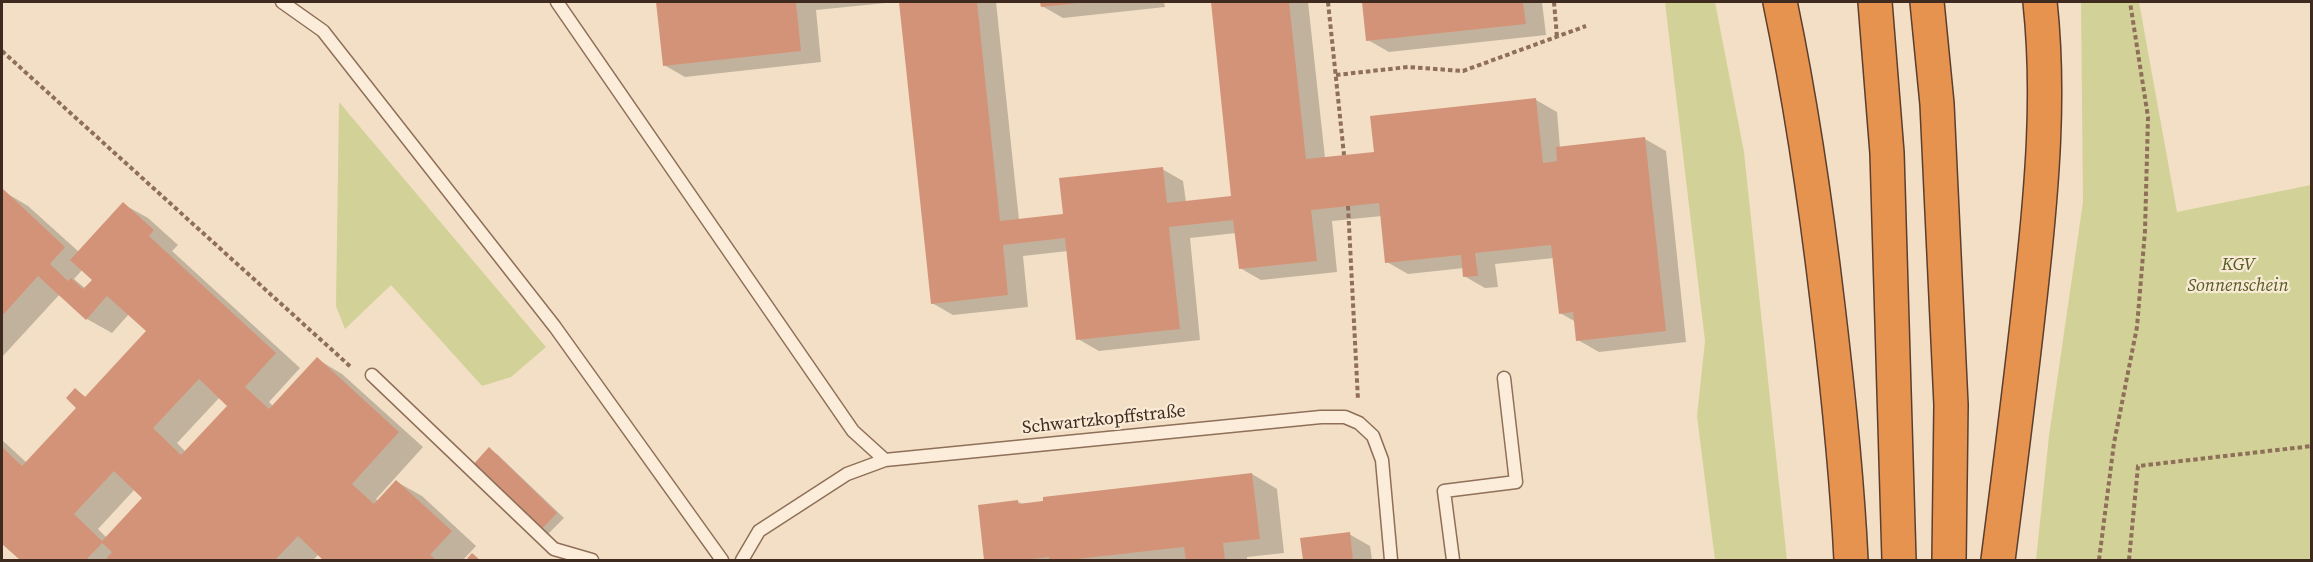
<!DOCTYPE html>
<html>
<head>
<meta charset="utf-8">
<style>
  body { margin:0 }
  #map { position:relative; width:2313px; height:562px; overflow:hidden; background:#f2dfc5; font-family:"Source Serif 4",serif }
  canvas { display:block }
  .frame { position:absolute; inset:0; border:3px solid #3e2a1e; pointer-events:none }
</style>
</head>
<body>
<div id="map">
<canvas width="2313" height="562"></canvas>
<div class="frame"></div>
</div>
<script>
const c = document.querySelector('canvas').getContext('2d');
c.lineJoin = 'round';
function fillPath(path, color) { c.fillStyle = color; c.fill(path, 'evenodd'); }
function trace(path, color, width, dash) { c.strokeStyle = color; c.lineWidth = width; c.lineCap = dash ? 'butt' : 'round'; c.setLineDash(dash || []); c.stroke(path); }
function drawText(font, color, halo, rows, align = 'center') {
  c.font = font + ' "Source Serif 4",serif'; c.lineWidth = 4.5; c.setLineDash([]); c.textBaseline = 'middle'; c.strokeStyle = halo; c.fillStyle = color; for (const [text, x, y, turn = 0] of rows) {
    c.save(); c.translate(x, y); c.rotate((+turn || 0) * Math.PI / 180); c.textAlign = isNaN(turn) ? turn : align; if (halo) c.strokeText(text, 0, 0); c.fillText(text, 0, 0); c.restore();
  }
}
const green = new Path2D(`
  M1665,2H1715L1744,152L1787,560H1715L1697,416L1705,341Z
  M2081,2H2139L2177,212L2311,185V560H2036L2049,436L2083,202Z
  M339,102L546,347L511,377L482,386L391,285L345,329L336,306Z`);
const shadow = new Path2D(`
  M657,2H896L816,10L821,62L685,77L664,65Z
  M900,2H996L1019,220L1064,215L1162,169L1183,181L1186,202L1233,197L1212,2H1308L1325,158L1375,153L1536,100L1557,112L1560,148L1645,139L1666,151L1686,342L1599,352L1578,340L1576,322L1560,313L1554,258L1495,264L1498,287L1485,288L1464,276V268L1408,274L1387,262L1382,216L1332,221L1337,272L1261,280L1240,268L1236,233L1190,238L1200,340L1099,351L1078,339L1068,251L1023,256L1028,307L953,315L932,303Z
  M1042,2H1164L1165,7L1063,18L1042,6Z
  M1364,2H1542L1546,35L1389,52L1368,40Z
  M3,191L28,206L79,252L123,204L148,218L178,245L172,251L300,368L269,402L274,407L317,359L342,374L423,447L376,499L379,502L397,482L422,496L476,546L463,560H326L319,554L313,560H22L2,542V440L27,463L78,407L76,390L87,398L148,331L129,314L112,333L87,319L60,294L2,357V193ZM83,269L94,280L86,289L74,279ZM220,397L229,406L186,452L177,443ZM135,489L144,497L107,538L98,529Z
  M489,449L497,454L564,518L547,535L540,530Z
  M1252,474L1277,489L1284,553L1247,557V560H985L979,506L1017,501L1024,505Z
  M1349,534L1370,546L1372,560H1305L1302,540Z`);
const building = new Path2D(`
  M656,2H796L801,51L663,66Z
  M899,2H977L1000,221L1063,214L1059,178L1163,167L1167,203L1231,196L1211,2H1289L1306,159L1374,152L1370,116L1536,98L1543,163L1557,161L1556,147L1645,137L1666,331L1576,341L1573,312L1559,314L1551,245L1475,253L1478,276L1463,277L1461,255L1385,263L1379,203L1311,210L1317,261L1239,269L1233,220L1169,227L1180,329L1076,340L1065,238L1003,245L1008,295L931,304Z
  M1040,2H1078V3L1041,7Z
  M1362,2H1523L1526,24L1366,41Z
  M3,189L65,247L50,264L68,281L71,278L83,289L92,280L70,260L123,202L154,230L149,236L276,353L245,387L269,409L317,357L399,432L352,484L374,504L396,480L452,531L430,555L436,560H323L298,536L275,560H105L112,552L102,543L86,560H20L2,544V447L22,466L76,408L66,398L75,388L85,397L146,331L107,296L86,320L38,276L2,316ZM199,379L227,406L181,455L153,428ZM114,471L142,498L102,541L74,514Z
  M489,447L557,513L539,532L471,467Z
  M1252,473L1260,539L1223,543L1225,560H1186L1184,547L1068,560H1049V557L1023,560H984L978,505L1018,500V504L1043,501V497Z
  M1350,532L1353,560H1303L1300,538Z
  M472,553L480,560H466Z`);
const path = new Path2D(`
  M1328,2L1344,155
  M1554,2L1557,37
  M2,51L352,368
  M1336,75L1408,67L1463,71L1586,26
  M1348,206L1358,400
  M2099,560L2114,443L2137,327L2145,231L2148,117L2130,2
  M2129,560L2138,466L2312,446`);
const service = new Path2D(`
  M282,2L323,31L555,327L722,560
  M557,2L853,431L885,460
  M372,375L554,549L592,560
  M742,560L759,531L847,474L885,460L1321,417H1345L1359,423L1373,436L1382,460L1391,560
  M1453,560L1444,491L1516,482L1504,378`);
const motorway = new Path2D(`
  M1780,2C1801,102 1816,205 1828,307C1838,391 1847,476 1851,560
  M1875,2L1887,153L1899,560
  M1927,2L1937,104L1951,405L1949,560
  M1998,560C2010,467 2022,373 2032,279C2042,187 2050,94 2040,2`);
const parkNames = [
  ["KGV",2238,265],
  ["Sonnenschein",2238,286]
];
const streetNames = [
  ["Schwartzkopffstraße",1104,420,-6]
];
fillPath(green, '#d2d298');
fillPath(shadow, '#0003');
fillPath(building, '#d39378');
trace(service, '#8f6f59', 15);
trace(motorway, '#5d3e2d', 36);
trace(path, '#8f6f59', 4, [4.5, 3]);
trace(service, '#fcedda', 12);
trace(motorway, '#e79350', 33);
drawText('italic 18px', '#555c23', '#f9ead6', parkNames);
drawText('18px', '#3e2a1e', '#f9ead6', streetNames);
</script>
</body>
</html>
